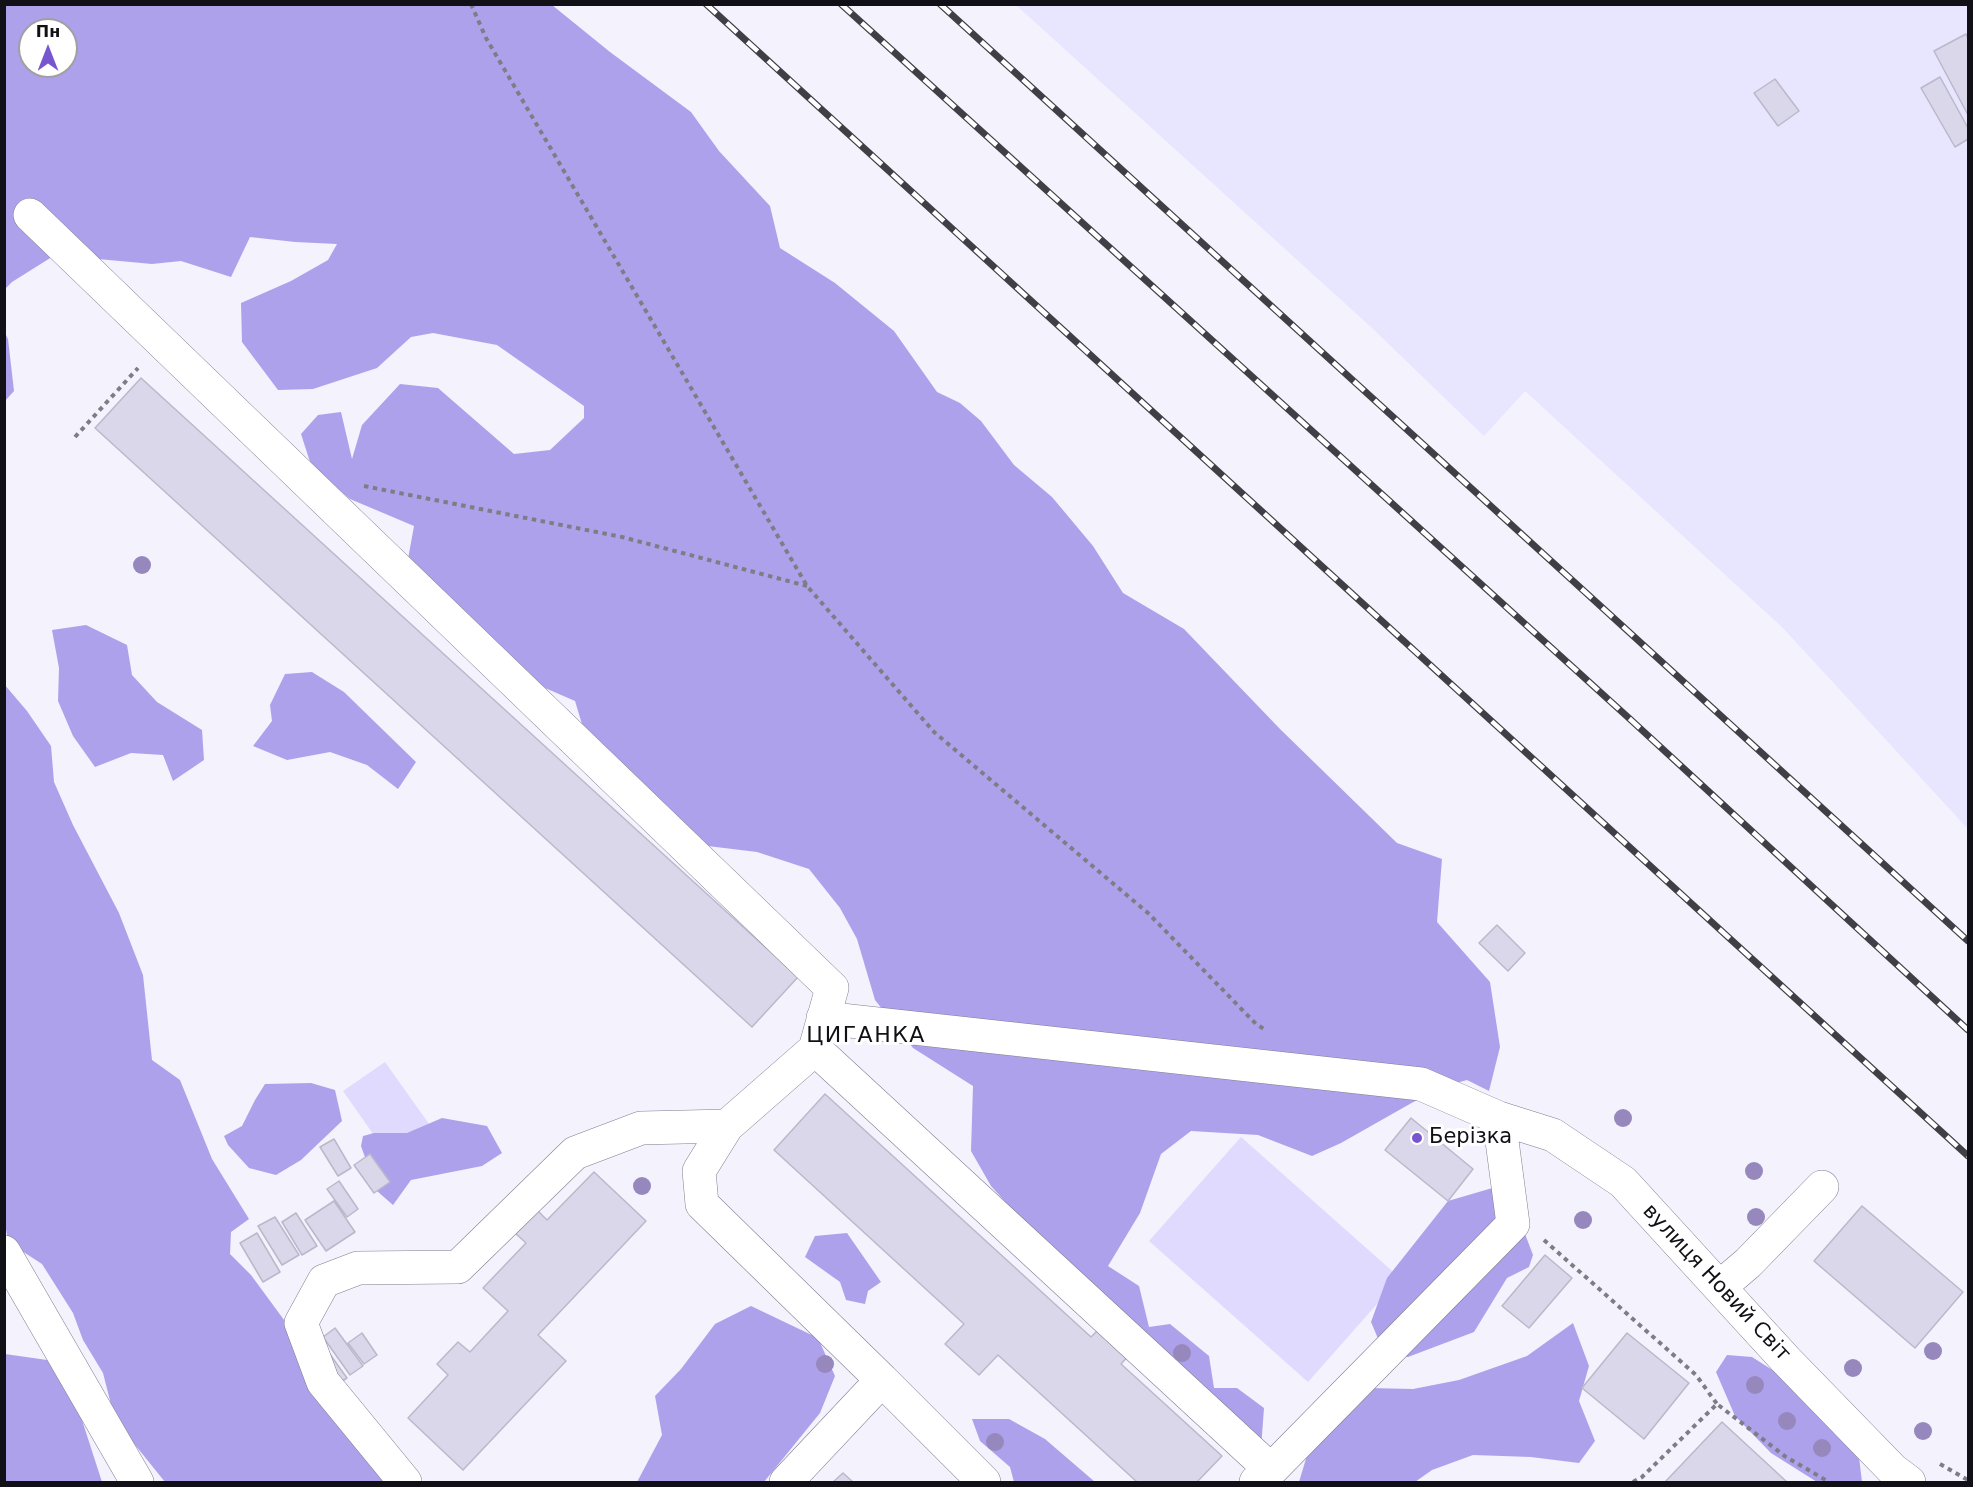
<!DOCTYPE html>
<html>
<head>
<meta charset="utf-8">
<style>
  body { margin:0 }
  #map { position:relative; width:1973px; height:1487px; overflow:hidden; background:#f3f2fd; font-family:"DejaVu Sans",sans-serif }
  canvas { display:block }
  .frame { position:absolute; inset:0; border:6px solid #111016; pointer-events:none }
  .north { position:absolute; left:18px; top:18px; width:60px; height:60px; box-sizing:border-box; background:#fff; border:2px solid #a09fa2; border-radius:50%; rotate:0deg; font-size:16px; font-weight:700; line-height:24px; text-align:center; color:#111016 }
  .north::after { content:''; display:block; margin:auto; width:21px; height:27px; background:#7756d0; clip-path:polygon(50% 0,100% 100%,50% 72%,0 100%) }
</style>
</head>
<body>
<div id="map">
<canvas width="1973" height="1487"></canvas>
<div class="frame"></div>
<div class="north">Пн</div>
</div>
<script>
const c = document.querySelector('canvas').getContext('2d');
c.lineJoin = 'round';
function fillPath(path, color) { c.fillStyle = color; c.fill(path, 'evenodd'); }
function trace(path, color, width, dash) { c.strokeStyle = color; c.lineWidth = width; c.lineCap = dash ? 'butt' : 'round'; c.setLineDash(dash || []); c.stroke(path); }
function drawText(font, color, halo, rows, align = 'center') {
  c.font = font + ' "DejaVu Sans",sans-serif'; c.lineWidth = 6; c.setLineDash([]); c.textBaseline = 'middle'; c.strokeStyle = halo; c.fillStyle = color; for (const [text, x, y, turn = 0] of rows) {
    c.save(); c.translate(x, y); c.rotate((+turn || 0) * Math.PI / 180); c.textAlign = isNaN(turn) ? turn : align; if (halo) c.strokeText(text, 0, 0); c.fillText(text, 0, 0); c.restore();
  }
}
const built = new Path2D(`
  M1016,5H1968V829L1782,627L1525,391L1484,436L1371,327Z`);
const green = new Path2D(`
  M385,1062L434,1131L392,1161L343,1091Z
  M1241,1137L1400,1278L1308,1382L1149,1241Z`);
const forest = new Path2D(`
  M5,5H552L610,52L691,112L719,151L770,206L780,248L835,283L894,331L937,392L960,403L981,421L1014,465L1052,497L1093,546L1123,593L1184,629L1280,729L1397,843L1442,859L1437,922L1490,982L1500,1047L1489,1091L1467,1080L1438,1088L1341,1143L1312,1156L1258,1135L1191,1131L1161,1154L1140,1213L1108,1266L1139,1286L1149,1327L1170,1324L1209,1356L1214,1388H1237L1264,1408L1261,1448L1051,1244L1017,1215L991,1186L971,1151L973,1086L913,1048L875,1000L857,939L840,908L809,869L757,852L683,843L585,734L575,701L545,688L406,570L414,526L350,499L312,468L301,434L318,415L341,412L352,459L362,425L400,384L438,388L514,454L550,450L584,418V406L497,345L433,333L411,337L377,368L313,389L278,390L242,342L241,303L291,281L328,260L337,244L295,242L250,237L231,277L181,261L152,264L55,255L12,282L5,289ZM30,30H66V66H30Z
  M5,333L8,339L14,391L5,401Z
  M86,625L127,645L132,675L157,702L202,730L204,760L173,781L163,755L131,753L95,767L73,736L58,701L59,668L52,630Z
  M312,672L344,692L416,762L398,789L367,765L330,752L287,760L253,746L272,721L270,705L285,674Z
  M4,684L27,711L51,746L54,782L73,825L119,913L143,975L152,1060L180,1080L212,1159L249,1219L231,1232L230,1254L251,1275L298,1339L324,1405L350,1441L394,1482H165L115,1420L103,1373L83,1340L73,1313L42,1264L8,1242L4,1216Z
  M311,1083L335,1090L342,1121L301,1160L276,1175L249,1168L228,1145L224,1136L242,1126L255,1100L265,1084Z
  M442,1118L487,1126L502,1153L482,1166L411,1180L393,1205L377,1191L361,1146L363,1136L374,1133H407Z
  M1506,1184L1533,1255L1529,1267L1507,1278L1474,1332L1408,1357L1385,1355L1371,1322L1387,1278L1448,1201Z
  M847,1233L881,1282L868,1291L865,1304L846,1300L840,1282L805,1257L815,1236Z
  M751,1306L818,1338L835,1376L820,1413L764,1482H637L662,1435L655,1396L681,1369L715,1324Z
  M1573,1323L1589,1366L1579,1401L1595,1441L1579,1463L1531,1457L1473,1455L1432,1470L1415,1482H1299L1311,1442L1369,1388L1413,1389L1459,1380L1527,1356Z
  M5,1354L54,1361L81,1417L102,1482H5Z
  M1727,1355L1752,1357L1774,1371L1859,1457L1862,1482H1817L1771,1453L1735,1416L1716,1372Z
  M972,1419H1009L1045,1439L1095,1482H1014L1010,1467L980,1441Z`);
const building = new Path2D(`
  M1966,34L1968,39V115L1934,51Z
  M1940,77L1968,128V139L1955,147L1921,88Z
  M1775,79L1799,111L1778,126L1754,93Z
  M141,378L798,977L752,1027L95,428Z
  M1497,925L1525,953L1508,971L1479,943Z
  M825,1094L1091,1337L1102,1326L1131,1353L1121,1364L1222,1456L1197,1482H1137L998,1355L979,1375L945,1344L964,1324L774,1150Z
  M1411,1118L1473,1169L1448,1201L1385,1150Z
  M334,1139L351,1168L338,1176L320,1147Z
  M370,1154L390,1182L374,1193L354,1165Z
  M594,1172L646,1221L538,1335L566,1361L463,1470L408,1418L448,1375L437,1364L458,1342L470,1352L508,1311L483,1288L526,1243L514,1232L536,1209L547,1220Z
  M339,1181L358,1209L347,1217L327,1189Z
  M334,1201L355,1232L326,1251L305,1220Z
  M1862,1206L1963,1292L1915,1348L1814,1261Z
  M296,1213L317,1246L302,1255L282,1222Z
  M275,1217L299,1255L282,1265L258,1226Z
  M257,1233L280,1272L263,1282L240,1243Z
  M1545,1255L1572,1278L1529,1328L1502,1306Z
  M335,1328L363,1366L350,1375L323,1337Z
  M362,1333L377,1355L364,1364L348,1343Z
  M1627,1333L1689,1383L1644,1439L1582,1388Z
  M327,1350L347,1378L336,1385Z
  M1722,1422L1787,1482H1665Z
  M843,1473L853,1482H833Z`);
const path = new Path2D(`
  M471,4L486,38L807,586L934,732L1148,913L1256,1024L1264,1029
  M75,437L138,368
  M364,486L622,537L807,586
  M1544,1240L1696,1375L1717,1404
  M1940,1464L1968,1480
  M1633,1482L1642,1477L1717,1404L1786,1457L1829,1482`);
const minor = new Path2D(`
  M30,215L832,988L815,1049L1271,1470
  M823,1018L1421,1084L1499,1118L1553,1135L1623,1182L1785,1359L1893,1470L1909,1482
  M727,1126L699,1171L702,1204L882,1380L786,1482
  M4,1252L137,1482
  M1721,1286L1748,1263L1822,1187
  M882,1380L984,1482
  M405,1482L323,1382L301,1323L324,1281L358,1268L458,1267L575,1153L641,1128L727,1126L815,1049
  M1256,1482L1271,1470L1513,1224L1499,1118`);
const rail = new Path2D(`
  M706,4L1968,1156
  M841,4L1631,720L1968,1030
  M940,4L1968,941`);
const trees = [
  [142,565],
  [1623,1118],
  [1754,1171],
  [642,1186],
  [1756,1217],
  [1583,1220],
  [1933,1351],
  [1182,1353],
  [825,1364],
  [1853,1368],
  [1755,1385],
  [1787,1421],
  [1923,1431],
  [995,1442],
  [1822,1448]
];
const markers = [
  [1417,1138,6,"#7756d0"]
];
const poiNames = [
  ["Берізка",1429,1138]
];
const streetNames = [
  ["вулиця Новий Світ",1716,1283,47]
];
const neighbourhoodNames = [
  ["ЦИГАНКА",866,1036]
];
fillPath(built, '#e8e5ff');
fillPath(green, '#dfdafe');
fillPath(forest, '#aea1ec');
fillPath(building, '#d9d7e9');
trace(building, '#bab8ca', 1.5);
trace(minor, '#807e8f', 34);
trace(path, '#7e7d85', 4, [4.5, 4.5]);
trace(minor, '#fff', 33);
trace(rail, '#403f46', 7);
trace(rail, '#fff', 4.5, [14]);
c.fillStyle = '#9687bc';
for (const [x, y] of trees) { c.beginPath(); c.arc(x, y, 9, 0, 2 * Math.PI); c.fill(); }
for (const [x, y, r, color] of markers) { const dot = new Path2D(); dot.arc(x, y, r, 0, 2 * Math.PI); c.fillStyle = color; c.fill(dot); trace(dot, '#fff', 2); }
drawText('21px', '#111016', '#fff', poiNames, 'left');
drawText('21px', '#111016', '#fff', streetNames);
c.letterSpacing = '1.5px';
drawText('22px', '#111016', '#fff', neighbourhoodNames);
c.letterSpacing = '0px';
</script>
</body>
</html>
